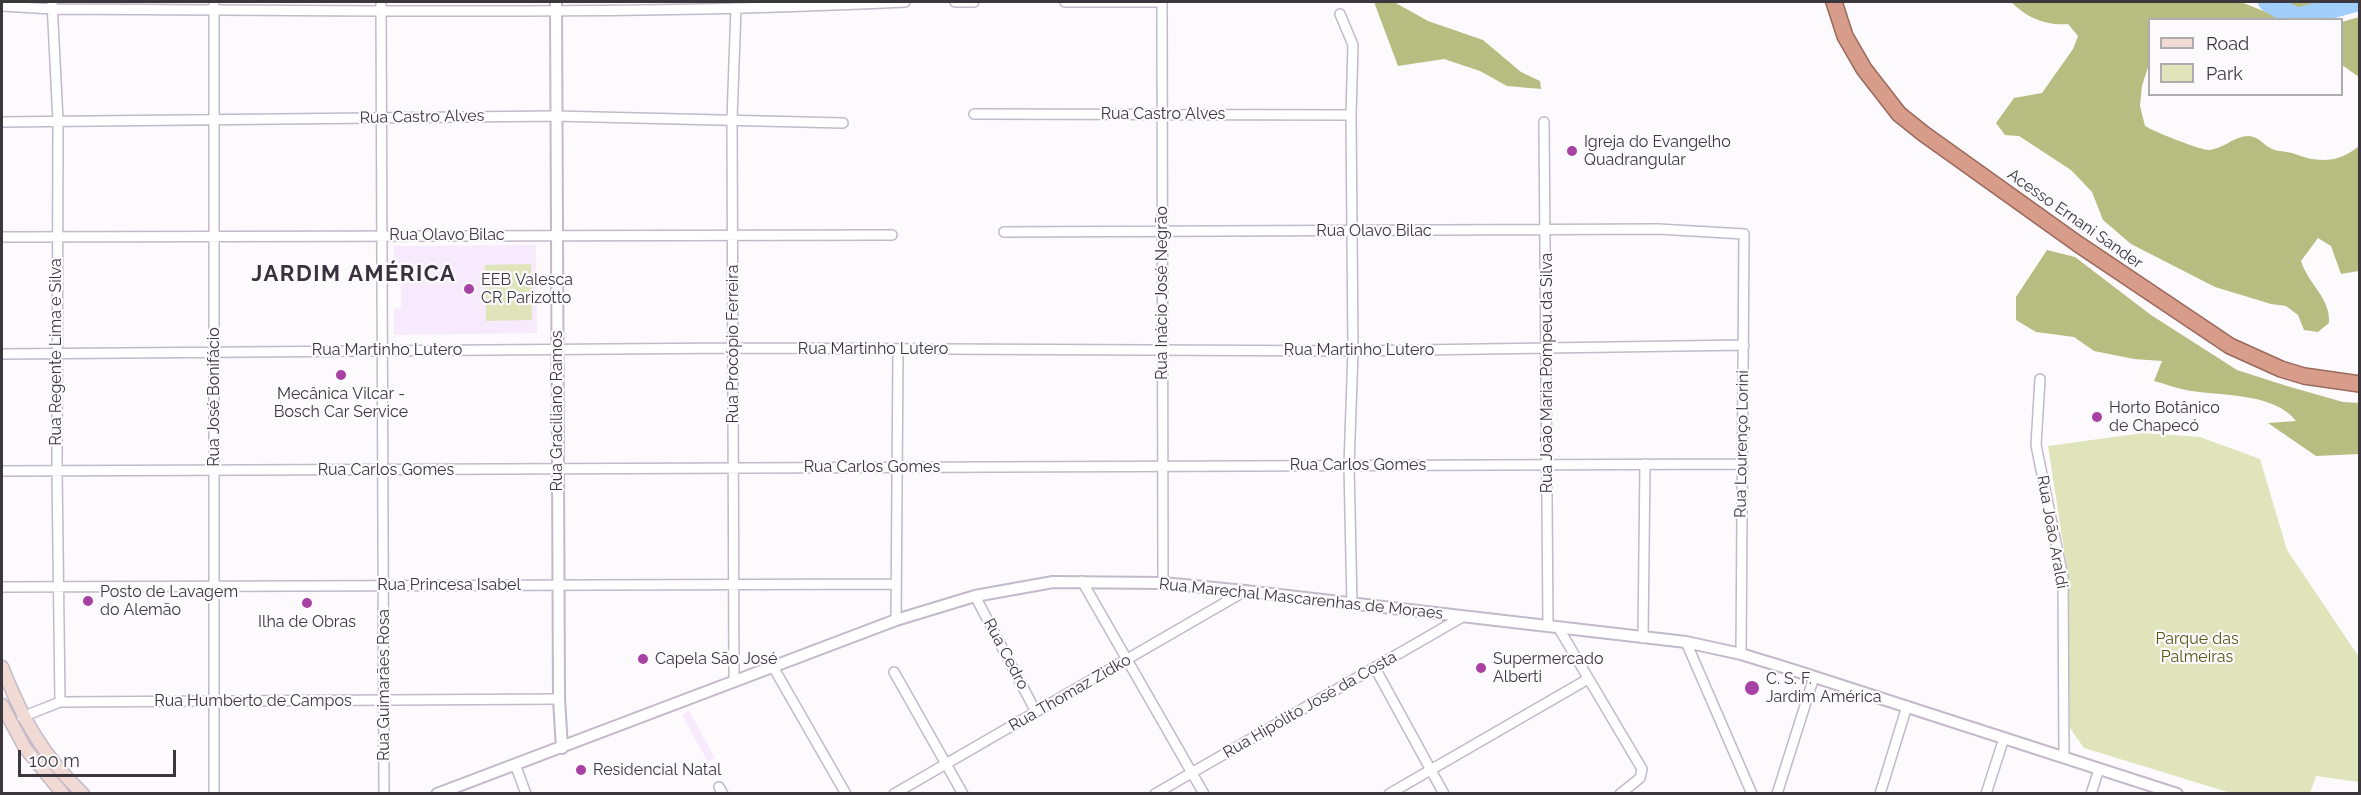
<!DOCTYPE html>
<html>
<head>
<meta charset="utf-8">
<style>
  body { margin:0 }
  #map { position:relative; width:2361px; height:795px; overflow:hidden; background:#fcfafd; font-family:Raleway,sans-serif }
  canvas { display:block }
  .frame { position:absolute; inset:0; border:3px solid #3b373d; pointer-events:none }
  .legend { position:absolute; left:2148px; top:18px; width:195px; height:78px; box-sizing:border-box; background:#fcfafd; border:2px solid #afacb0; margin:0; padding:8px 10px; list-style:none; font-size:18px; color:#3b373d }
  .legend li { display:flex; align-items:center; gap:12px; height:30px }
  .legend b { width:30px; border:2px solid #afacb0 }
  .scale { position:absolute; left:18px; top:750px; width:158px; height:27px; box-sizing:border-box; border:3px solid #3b373d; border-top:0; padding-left:8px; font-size:18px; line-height:21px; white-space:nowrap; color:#3b373d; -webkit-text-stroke:4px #fcfafd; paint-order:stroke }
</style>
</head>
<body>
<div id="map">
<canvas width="2361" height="795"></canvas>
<div class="frame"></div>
<ul class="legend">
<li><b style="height:8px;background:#f1dad3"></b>Road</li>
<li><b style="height:16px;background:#dfe4bb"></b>Park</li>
</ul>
<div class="scale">100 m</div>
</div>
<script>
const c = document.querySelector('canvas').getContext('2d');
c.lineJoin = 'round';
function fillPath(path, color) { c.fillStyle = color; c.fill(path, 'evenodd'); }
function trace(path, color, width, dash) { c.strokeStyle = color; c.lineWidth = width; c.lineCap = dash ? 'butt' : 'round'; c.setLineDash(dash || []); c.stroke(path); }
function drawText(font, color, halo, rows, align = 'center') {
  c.font = font + ' Raleway,sans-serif'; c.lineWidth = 4.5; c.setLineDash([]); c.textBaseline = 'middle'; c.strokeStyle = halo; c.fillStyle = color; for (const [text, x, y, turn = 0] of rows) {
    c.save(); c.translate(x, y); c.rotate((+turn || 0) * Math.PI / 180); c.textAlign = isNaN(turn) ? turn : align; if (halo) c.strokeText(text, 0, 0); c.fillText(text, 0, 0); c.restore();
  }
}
const built = new Path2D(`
  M536,245L537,333L394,335V309L401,308V271L394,270V246Z
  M689,711L715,758L708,762L682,715Z`);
const green = new Path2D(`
  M531,264L532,320L486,321L485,265Z
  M2143,433L2200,437L2260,459L2287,550L2359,657V782L2316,776L2310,793H2231L2084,748L2070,728L2067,569L2048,446Z`);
const forest = new Path2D(`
  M1374,2H1394L1428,21L1483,40L1521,72L1540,81L1541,89L1507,86L1480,71L1444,59L1398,66Z
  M2011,2H2241L2283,19L2150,20L2149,64L2142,86L2140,106L2145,126C2152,131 2200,150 2209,150C2223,149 2234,136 2249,136C2260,137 2263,145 2272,149C2279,152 2288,151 2295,154C2318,163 2339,163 2359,146V271L2341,274L2331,246L2318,238L2301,261C2308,284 2331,298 2329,323L2318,332L2304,330L2298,315L2286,306L2271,304L2215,287L2131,244L2103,220L2092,192L2071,170L2019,136L2005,135L1996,123L2014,98L2042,93L2073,49L2078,36L2068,24C2046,26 2027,18 2011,2Z
  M2268,2H2355L2297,18Z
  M2359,17L2360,77H2359L2342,65V22Z
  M2047,250L2075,257L2151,315L2237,370L2287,386L2343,402L2359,403V454L2316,456L2268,423L2296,421C2275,393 2223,396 2191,391C2178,389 2166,384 2154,381L2162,361L2134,359L2094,351L2074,337L2036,332L2016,320V297Z`);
const river = new Path2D(`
  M2268,2L2297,18L2355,2`);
const minor = new Path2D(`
  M52,2L58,121L57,471L60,702
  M214,2V794
  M381,2L384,794
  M955,2H974
  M1065,2H1162L1163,583
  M2,6L52,9C336,10 621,16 905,2
  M1340,14L1353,45L1351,115L1353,351L1349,466L1352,605
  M974,114L1351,115
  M2,122L555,116L843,123
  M1544,122L1548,625
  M1004,232L1658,229L1744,234L1741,654
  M2,237L892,235
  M2,354L733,348L1353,351L1744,345
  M2040,379L2036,445L2063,577L2064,757
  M2,471L1742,464
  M1082,581L1204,794
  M2,587L896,584
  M975,596L1036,712
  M896,620L898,351
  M1558,627L1642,769L1640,778L1620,794
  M1643,638L1645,464
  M1686,642L1752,794
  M772,665L846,794
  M1375,668L1444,794
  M894,672L963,794
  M734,679L732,119L736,8
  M22,717L60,702L559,699
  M515,764L526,794
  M719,787L723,794
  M894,794L1245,591
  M1155,794L1464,616
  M1389,794L1588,679
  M1777,794L1814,677
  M1880,794L1907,706
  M1986,794L2004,738
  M2091,794L2099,769`);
const tertiary = new Path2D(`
  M556,2L559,699L562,748
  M437,794L896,620L975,596L1053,582L1163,583L1245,591L1686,642L1741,654L1793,670L2177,794`);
const secondary = new Path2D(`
  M2,667C23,719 41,754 83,794
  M2,705L25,748L63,794`);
const trunk = new Path2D(`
  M1834,2L1845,36L1864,69L1899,114L1924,134L2078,244L2230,346L2281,369L2304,376L2360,384`);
const markers = [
  [1572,151,6,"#a841a4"],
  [469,289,6,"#a841a4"],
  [341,375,6,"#a841a4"],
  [2097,417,6,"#a841a4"],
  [88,601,6,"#a841a4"],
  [307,603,6,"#a841a4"],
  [643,659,6,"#a841a4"],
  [1481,668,6,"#a841a4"],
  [1752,688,8,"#a841a4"],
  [581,770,6,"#a841a4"]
];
const streetNames = [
  ["Rua Castro Alves",1163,114],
  ["Rua Castro Alves",422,117,-1],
  ["Acesso Ernani Sander",2075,219,35],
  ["Rua Olavo Bilac",1374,231],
  ["Rua Olavo Bilac",447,235],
  ["Rua Inácio José Negrão",1162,293,-90],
  ["Rua Procópio Ferreira",733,344,-90],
  ["Rua Martinho Lutero",873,349],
  ["Rua Martinho Lutero",387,350],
  ["Rua Martinho Lutero",1359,350],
  ["Rua Regente Lima e Silva",56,352,-90],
  ["Rua João Maria Pompeu da Silva",1547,373,-90],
  ["Rua José Bonifácio",214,397,-90],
  ["Rua Graciliano Ramos",557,411,-90],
  ["Rua Lourenço Lorini",1742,444,-89],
  ["Rua Carlos Gomes",1358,465],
  ["Rua Carlos Gomes",872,467],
  ["Rua Carlos Gomes",386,470],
  ["Rua João Araldi",2052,532,80],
  ["Rua Princesa Isabel",449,585],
  ["Rua Marechal Mascarenhas de Moraes",1301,599,6],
  ["Rua Cedro",1006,654,62],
  ["Rua Guimarães Rosa",384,685,-90],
  ["Rua Thomaz Zidko",1070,693,-30],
  ["Rua Humberto de Campos",253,701],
  ["Rua Hipólito José da Costa",1310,705,-30]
];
const poiNames = [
  ["Igreja do Evangelho",1584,142],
  ["Quadrangular",1584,160],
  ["EEB Valesca",481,280],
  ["CR Parizotto",481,298],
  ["Mecânica Vilcar -",341,394,"center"],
  ["Bosch Car Service",341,412,"center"],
  ["Horto Botânico",2109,408],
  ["de Chapecó",2109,426],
  ["Posto de Lavagem",100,592],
  ["do Alemão",100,610],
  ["Ilha de Obras",307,622,"center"],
  ["Capela São José",655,659],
  ["Supermercado",1493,659],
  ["Alberti",1493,677],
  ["C. S. F.",1766,679],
  ["Jardim América",1766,697],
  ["Residencial Natal",593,770]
];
const parkNames = [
  ["Parque das",2197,639],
  ["Palmeiras",2197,657]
];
const districtNames = [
  ["JARDIM AMÉRICA",354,274]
];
fillPath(built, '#f6eafc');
fillPath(green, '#dfe4bb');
fillPath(forest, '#b7bd81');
trace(river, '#a1cefb', 20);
trace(minor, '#c3b9c9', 12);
trace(tertiary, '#c3b9c9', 14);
trace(secondary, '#c3b9c9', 15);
trace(trunk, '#9b695c', 18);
trace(minor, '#fff', 9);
trace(tertiary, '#fff', 10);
trace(secondary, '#f1dad3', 12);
trace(trunk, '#d89c8a', 15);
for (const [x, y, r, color] of markers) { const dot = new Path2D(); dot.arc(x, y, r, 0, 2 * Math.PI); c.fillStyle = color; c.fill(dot); trace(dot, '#fcfafd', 2); }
drawText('16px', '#3b373d', '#fcfafd', streetNames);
drawText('16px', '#3b373d', '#fcfafd', poiNames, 'left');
drawText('16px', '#535814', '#fcfafd', parkNames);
c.letterSpacing = '1.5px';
drawText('bold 22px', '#3b323f', '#fcfafd', districtNames);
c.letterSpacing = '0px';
</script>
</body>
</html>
